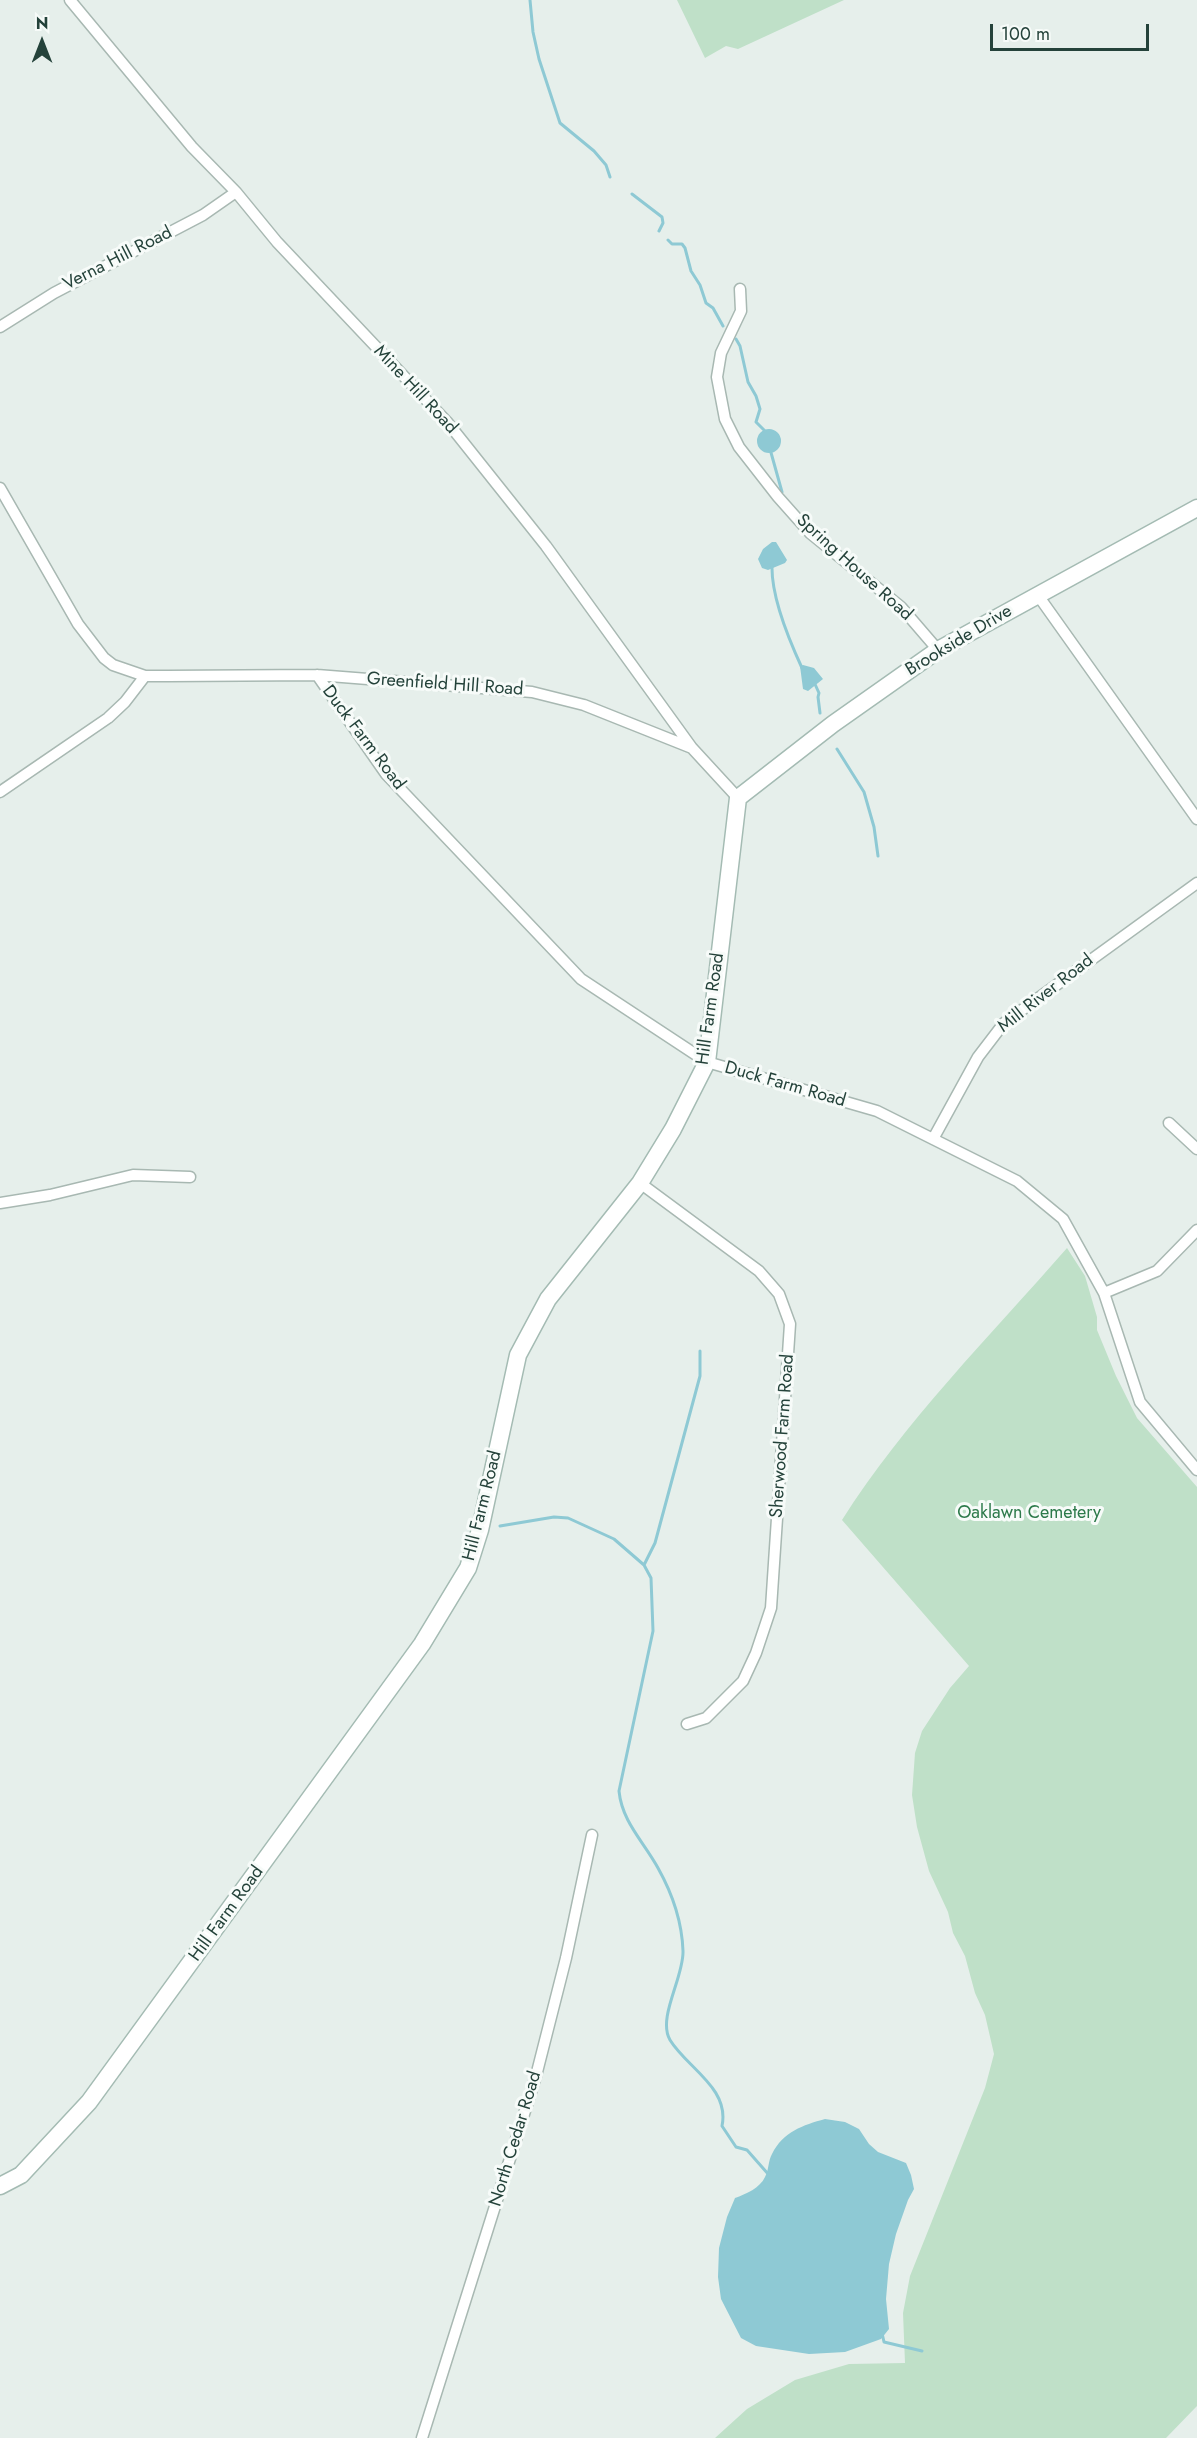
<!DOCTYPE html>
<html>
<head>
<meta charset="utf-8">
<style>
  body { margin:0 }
  #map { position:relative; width:1197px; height:2438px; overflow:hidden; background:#e6efeb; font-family:Jost,sans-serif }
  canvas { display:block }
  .north { position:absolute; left:12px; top:12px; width:60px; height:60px; -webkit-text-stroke:4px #f7fbf9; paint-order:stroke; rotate:0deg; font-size:16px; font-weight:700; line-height:24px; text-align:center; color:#24423a }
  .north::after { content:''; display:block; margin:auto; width:21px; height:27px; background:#24423a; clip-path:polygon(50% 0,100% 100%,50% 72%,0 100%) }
  .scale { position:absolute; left:990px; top:24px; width:159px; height:27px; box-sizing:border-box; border:3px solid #24423a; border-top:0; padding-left:8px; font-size:18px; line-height:21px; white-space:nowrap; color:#24423a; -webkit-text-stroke:4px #f7fbf9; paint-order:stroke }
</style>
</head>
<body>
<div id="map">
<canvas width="1197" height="2438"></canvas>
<div class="north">N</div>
<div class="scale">100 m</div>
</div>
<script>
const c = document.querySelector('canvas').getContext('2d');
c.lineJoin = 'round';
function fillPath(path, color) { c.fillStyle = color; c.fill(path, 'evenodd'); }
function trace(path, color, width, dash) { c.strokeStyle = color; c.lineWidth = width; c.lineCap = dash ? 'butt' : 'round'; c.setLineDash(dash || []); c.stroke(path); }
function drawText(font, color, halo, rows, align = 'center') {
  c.font = font + ' Jost,sans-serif'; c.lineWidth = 6; c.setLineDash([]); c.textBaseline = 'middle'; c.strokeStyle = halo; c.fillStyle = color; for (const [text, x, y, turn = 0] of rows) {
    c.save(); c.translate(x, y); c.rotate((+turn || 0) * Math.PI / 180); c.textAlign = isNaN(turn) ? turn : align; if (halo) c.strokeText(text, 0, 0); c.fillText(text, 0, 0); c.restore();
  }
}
const green = new Path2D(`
  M677,0H844L738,49L726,46L705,58Z
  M1067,1248L1085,1276L1097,1317V1330L1116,1376L1137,1418L1197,1487V2406L1166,2438H715L747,2409L795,2380L849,2364L905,2363L903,2313L910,2276L985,2088L994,2054L985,2015L975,1993L965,1956L953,1933L948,1912L929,1871L917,1827L912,1795L915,1753L922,1731L950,1688L969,1666L842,1520C904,1422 991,1335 1067,1248Z`);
const water = new Path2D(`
  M757 441a12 12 0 1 1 24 0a12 12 0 1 1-24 0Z
  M772,542H776L787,560L785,563L768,570L762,568L758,559L763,549Z
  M803,665L814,668L823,679L808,691L803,689L800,666Z
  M825,2119L845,2122L859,2129L869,2144L878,2152L906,2163L911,2175L914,2189L908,2200L896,2234L889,2264L886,2299L889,2329L881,2339L845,2352L809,2354L756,2346L741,2338L721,2299L718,2277L719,2248L727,2217L735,2198C746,2194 760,2188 765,2177C769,2170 768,2161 772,2154C783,2132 803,2125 825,2119Z`);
const stream = new Path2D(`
  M530,0L533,32L539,59L560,123L594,151L606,165L610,177
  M632,194L662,217L663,223L659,231
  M668,240L672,244H682L685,248L691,271L700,285L706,303L713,308L723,326
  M736,339L740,346L748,382L756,396L760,409L756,422L765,431
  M770,449L782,492
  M772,565C771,596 789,640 802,668
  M814,682L819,693L818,697L820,713
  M837,749L864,792L874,827L878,856
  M500,1526L554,1517L568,1518L614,1539L644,1565L651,1578L653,1631L619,1791C622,1822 644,1842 658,1868C672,1893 682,1922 683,1951C684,1977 657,2018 670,2040C687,2068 730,2088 722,2126L736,2147L747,2150L769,2175
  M644,1565L655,1543L700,1376V1351
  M882,2333L884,2342L922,2351`);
const minor = new Path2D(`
  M70,0L192,147L236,192L277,242L448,423L546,546L692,748L738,798
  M740,289L741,311L721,353L717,377L725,419L739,447L778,497L810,533L901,607L938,650
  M0,327L54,293L203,215L236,192
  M0,488L78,624L104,658L113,665L145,676H168L317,675L532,692L584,705L692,748
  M1037,594L1197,819
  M317,675L386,774L581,979L707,1062L877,1111L1017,1181L1063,1219L1104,1293L1140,1402L1197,1470
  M0,792L108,718L125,702L145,676
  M1169,1123L1197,1149
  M933,1139L978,1057L1004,1023L1197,883
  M640,1183L759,1271L779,1294L790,1324L771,1608L756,1653L743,1681L706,1718L687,1724
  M0,1203L50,1195L133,1175L190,1177
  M1104,1293L1157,1271L1197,1230
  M422,2438L536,2076L566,1958L592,1835`);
const secondary = new Path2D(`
  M0,2186L21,2175L89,2102L422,1644L468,1568L480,1530L518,1355L548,1299L640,1183L673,1129L707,1062L738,798L833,724L938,650L1197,508`);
const streetNames = [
  ["Verna Hill Road",118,259,-27],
  ["Mine Hill Road",415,390,47],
  ["Spring House Road",854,568,42],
  ["Brookside Drive",959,641,-31],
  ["Greenfield Hill Road",445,685,4],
  ["Duck Farm Road",363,738,53],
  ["Mill River Road",1046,994,-38],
  ["Hill Farm Road",711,1009,-82],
  ["Duck Farm Road",785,1085,16],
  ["Sherwood Farm Road",783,1436,-86],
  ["Hill Farm Road",483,1506,-76],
  ["Hill Farm Road",227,1914,-54],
  ["North Cedar Road",516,2139,-73]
];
const parkNames = [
  ["Oaklawn Cemetery",1029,1514]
];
fillPath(green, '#bfe0c8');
fillPath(water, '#8ec9d4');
trace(stream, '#8ec9d4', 3);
trace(minor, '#a8b8b2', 13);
trace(secondary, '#a4bbb3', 19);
trace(minor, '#fff', 10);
trace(secondary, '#fff', 16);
drawText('18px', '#24423a', '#f7fbf9', streetNames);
drawText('18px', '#2d7a4b', '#f7fbf9', parkNames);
</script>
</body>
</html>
